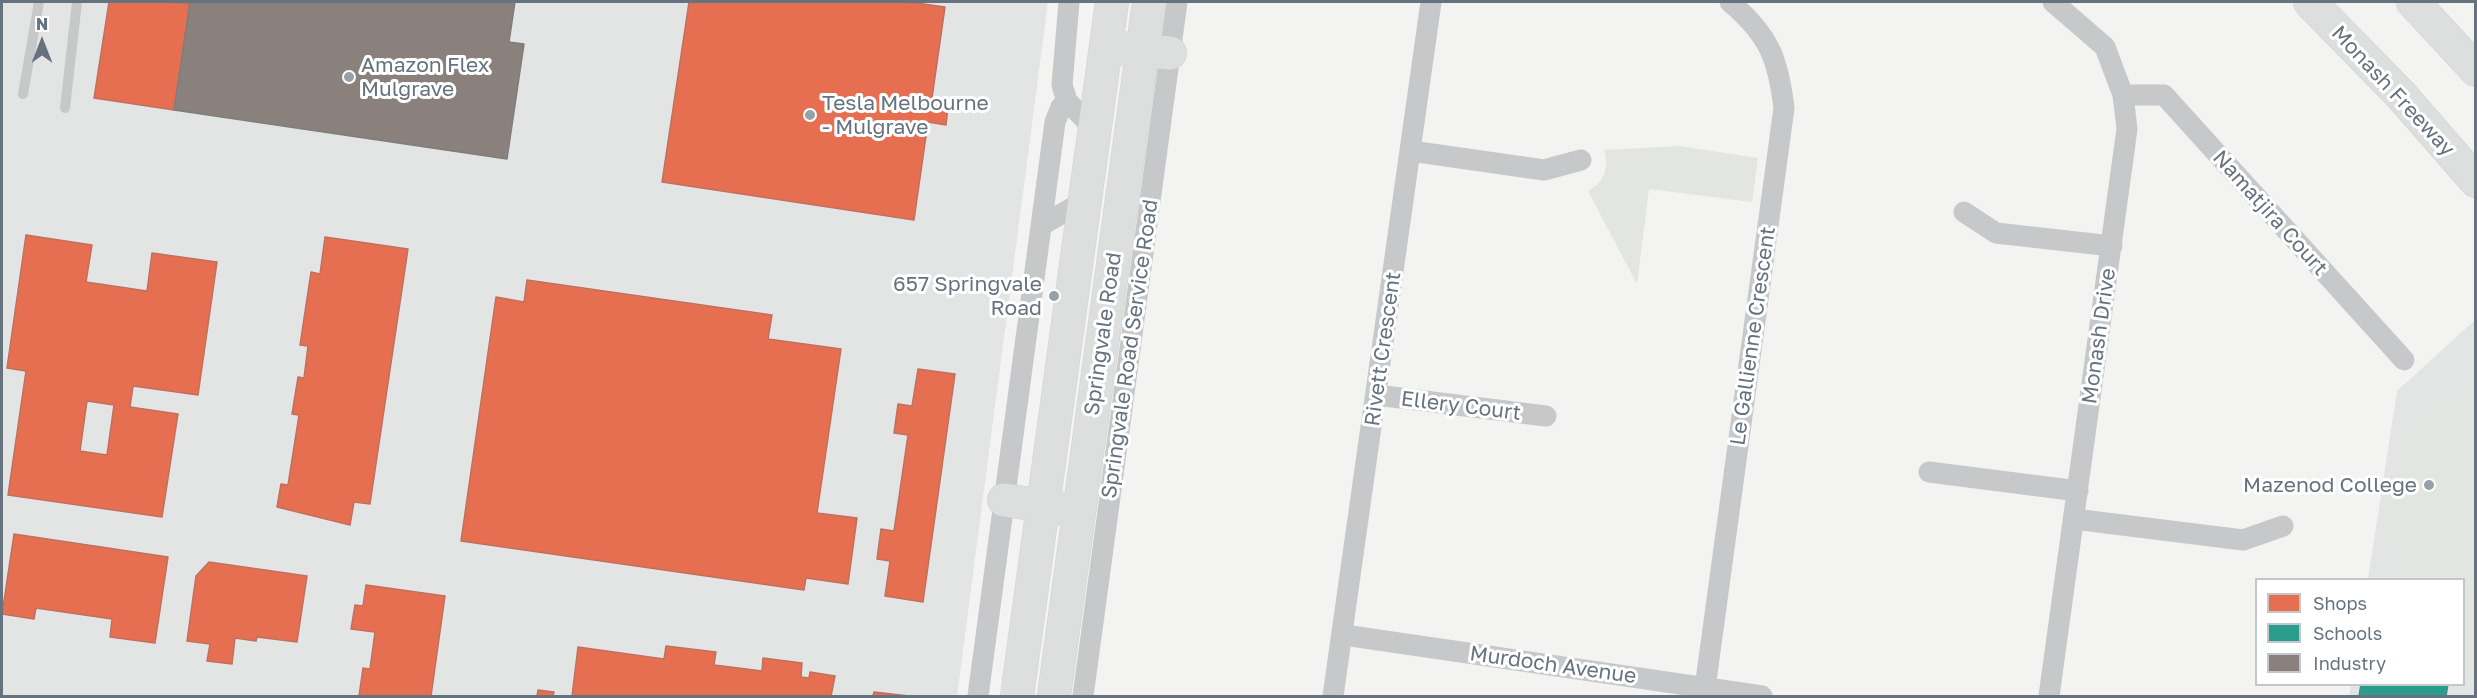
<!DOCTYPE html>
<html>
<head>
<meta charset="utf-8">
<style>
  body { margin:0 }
  #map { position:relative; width:2477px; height:698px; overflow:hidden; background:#f3f3f2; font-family:"Golos Text",sans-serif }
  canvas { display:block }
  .frame { position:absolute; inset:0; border:3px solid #66737f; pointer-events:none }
  .legend { position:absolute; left:2255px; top:578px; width:210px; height:108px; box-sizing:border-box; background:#fff; border:2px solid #c2c7cc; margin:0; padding:8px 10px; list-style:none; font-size:18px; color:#66737f }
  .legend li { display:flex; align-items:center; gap:12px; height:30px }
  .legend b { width:30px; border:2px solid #c2c7cc }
  .north { position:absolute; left:12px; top:12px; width:60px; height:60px; -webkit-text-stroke:4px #fff; paint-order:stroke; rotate:0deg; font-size:16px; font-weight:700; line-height:24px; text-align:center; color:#66737f }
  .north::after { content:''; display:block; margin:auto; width:21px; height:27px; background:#66737f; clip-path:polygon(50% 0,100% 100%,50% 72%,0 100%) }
</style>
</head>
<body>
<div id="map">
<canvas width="2477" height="698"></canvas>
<div class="frame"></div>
<ul class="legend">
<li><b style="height:16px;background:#e76f51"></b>Shops</li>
<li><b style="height:16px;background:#2a9d8f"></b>Schools</li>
<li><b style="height:16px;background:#8a817c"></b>Industry</li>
</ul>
<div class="north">N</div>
</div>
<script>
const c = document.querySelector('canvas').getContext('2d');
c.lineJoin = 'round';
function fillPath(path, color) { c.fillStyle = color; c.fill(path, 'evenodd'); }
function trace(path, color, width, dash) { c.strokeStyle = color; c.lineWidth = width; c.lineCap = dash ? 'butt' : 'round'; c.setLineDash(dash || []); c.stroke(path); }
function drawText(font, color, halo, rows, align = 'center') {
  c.font = font + ' "Golos Text",sans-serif'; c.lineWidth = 6; c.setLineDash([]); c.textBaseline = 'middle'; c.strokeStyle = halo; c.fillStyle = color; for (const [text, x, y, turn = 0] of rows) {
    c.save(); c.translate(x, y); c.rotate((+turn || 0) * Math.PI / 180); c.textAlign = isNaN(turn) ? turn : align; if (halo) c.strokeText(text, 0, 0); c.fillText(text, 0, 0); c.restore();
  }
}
const built = new Path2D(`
  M2,2H1048L957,696H2Z
  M2475,320V696H2349L2351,685L2464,684V580L2368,579L2397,391Z`);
const green = new Path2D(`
  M1679,146L1758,158L1752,202L1649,189L1637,284L1588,191C1605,181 1609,169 1604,150Z
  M2475,385H2476L2475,681L2464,673V580L2399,579C2387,540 2384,466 2408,431C2424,407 2450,394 2475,385Z`);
const shops = new Path2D(`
  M109,2H171L190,4L174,110L94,98Z
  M689,2H909L945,7L931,105L948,107L946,125L928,122L914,220L662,182Z
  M26,235L92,245L86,282L147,291L152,253L217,262L198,395L133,386L130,407L178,414L162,517L8,495L26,371L7,368ZM87,401L114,405L107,455L80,451Z
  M325,237L408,249L370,504L354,502L350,525L277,507L281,484L288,485L299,415L292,414L298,377L304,378L308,346L300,345L311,272L320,274Z
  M527,280L772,315L768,339L841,349L817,513L857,518L848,584L806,578L804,590L461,541L496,297L524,302Z
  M918,369L955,374L923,602L885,596L890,561L877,559L881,529L894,531L908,435L894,433L898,404L912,406Z
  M14,534L168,557L155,643L110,637L112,619L36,608L34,619L2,614Z
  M209,562L307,576L297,642L257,637L256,641L235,638L232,664L207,661L210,644L187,641L196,576Z
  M366,585L445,596L431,696H359L363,668L370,669L375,632L351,629L355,605L363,606Z
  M666,646L716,652L714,665L762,671L763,658L802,663L801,677L809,678L810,672L835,676L831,696H572L578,647L664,659Z
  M538,690L554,692L553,696H537Z
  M874,692L909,696H873Z`);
const schools = new Path2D(`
  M2361,684H2448L2446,696H2359Z`);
const industry = new Path2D(`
  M190,2H515L509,42L524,44L507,159L174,110Z`);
const service = new Path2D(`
  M23,94L39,2
  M65,108L77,2`);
const minor = new Path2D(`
  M1069,2L1062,85L1067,101L1095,130
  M2123,95H2164L2404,360
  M1411,151L1544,170L1581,160
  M1964,212L1996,233L2112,246
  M1042,225L1084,201
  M1376,395L1546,416
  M1929,472L2078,491
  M2074,519L2243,540L2283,526
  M1344,635L1762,696
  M1705,688L1784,108C1778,58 1769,35 1730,2
  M978,696L1055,122L1061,107L1067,101
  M1083,696L1177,2
  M1333,696L1431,2
  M2049,696L2127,129L2123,95L2105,47L2053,2`);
const trunk = new Path2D(`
  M1120,48L1170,53
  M1004,500L1065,509
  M1017,696L1112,2
  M1054,696L1149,2`);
const motorway = new Path2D(`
  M2310,2L2400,94L2476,181
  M2413,2L2476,70`);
const markers = [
  [349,77,6,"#97a0a7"],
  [810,115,6,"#97a0a7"],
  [1054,296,6,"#97a0a7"],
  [2429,485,6,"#97a0a7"]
];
const poiNames = [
  ["Amazon Flex",361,65],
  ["Mulgrave",361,89],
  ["Tesla Melbourne",822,103],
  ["- Mulgrave",822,127],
  ["657 Springvale",1042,284,"right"],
  ["Road",1042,308,"right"],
  ["Mazenod College",2417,485,"right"]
];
const streetNames = [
  ["Monash Freeway",2393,91,47],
  ["Namatjira Court",2270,213,48],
  ["Springvale Road",1103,334,-82],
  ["Le Gallienne Crescent",1753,336,-82],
  ["Monash Drive",2099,336,-82],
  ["Springvale Road Service Road",1130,349,-82],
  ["Rivett Crescent",1383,349,-82],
  ["Ellery Court",1461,406,7],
  ["Murdoch Avenue",1553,665,8]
];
fillPath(built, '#e3e5e4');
fillPath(green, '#e2e5e0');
fillPath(shops, '#e76f51');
trace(shops, '#c0705f', 1.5);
fillPath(schools, '#2a9d8f');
trace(schools, '#3c908a', 1.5);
fillPath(industry, '#8a817c');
trace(industry, '#7f7d7d', 1.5);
trace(trunk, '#d0d1d1', 34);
trace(motorway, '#d0d1d1', 34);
trace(service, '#c7c8c9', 10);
trace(minor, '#c7c8c9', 21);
trace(trunk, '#dddede', 33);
trace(motorway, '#dddede', 33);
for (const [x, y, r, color] of markers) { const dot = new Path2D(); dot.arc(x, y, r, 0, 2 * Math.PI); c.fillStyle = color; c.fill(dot); trace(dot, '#fff', 2); }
drawText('21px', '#66737f', '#fff', poiNames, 'left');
drawText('21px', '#66737f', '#fff', streetNames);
</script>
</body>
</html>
